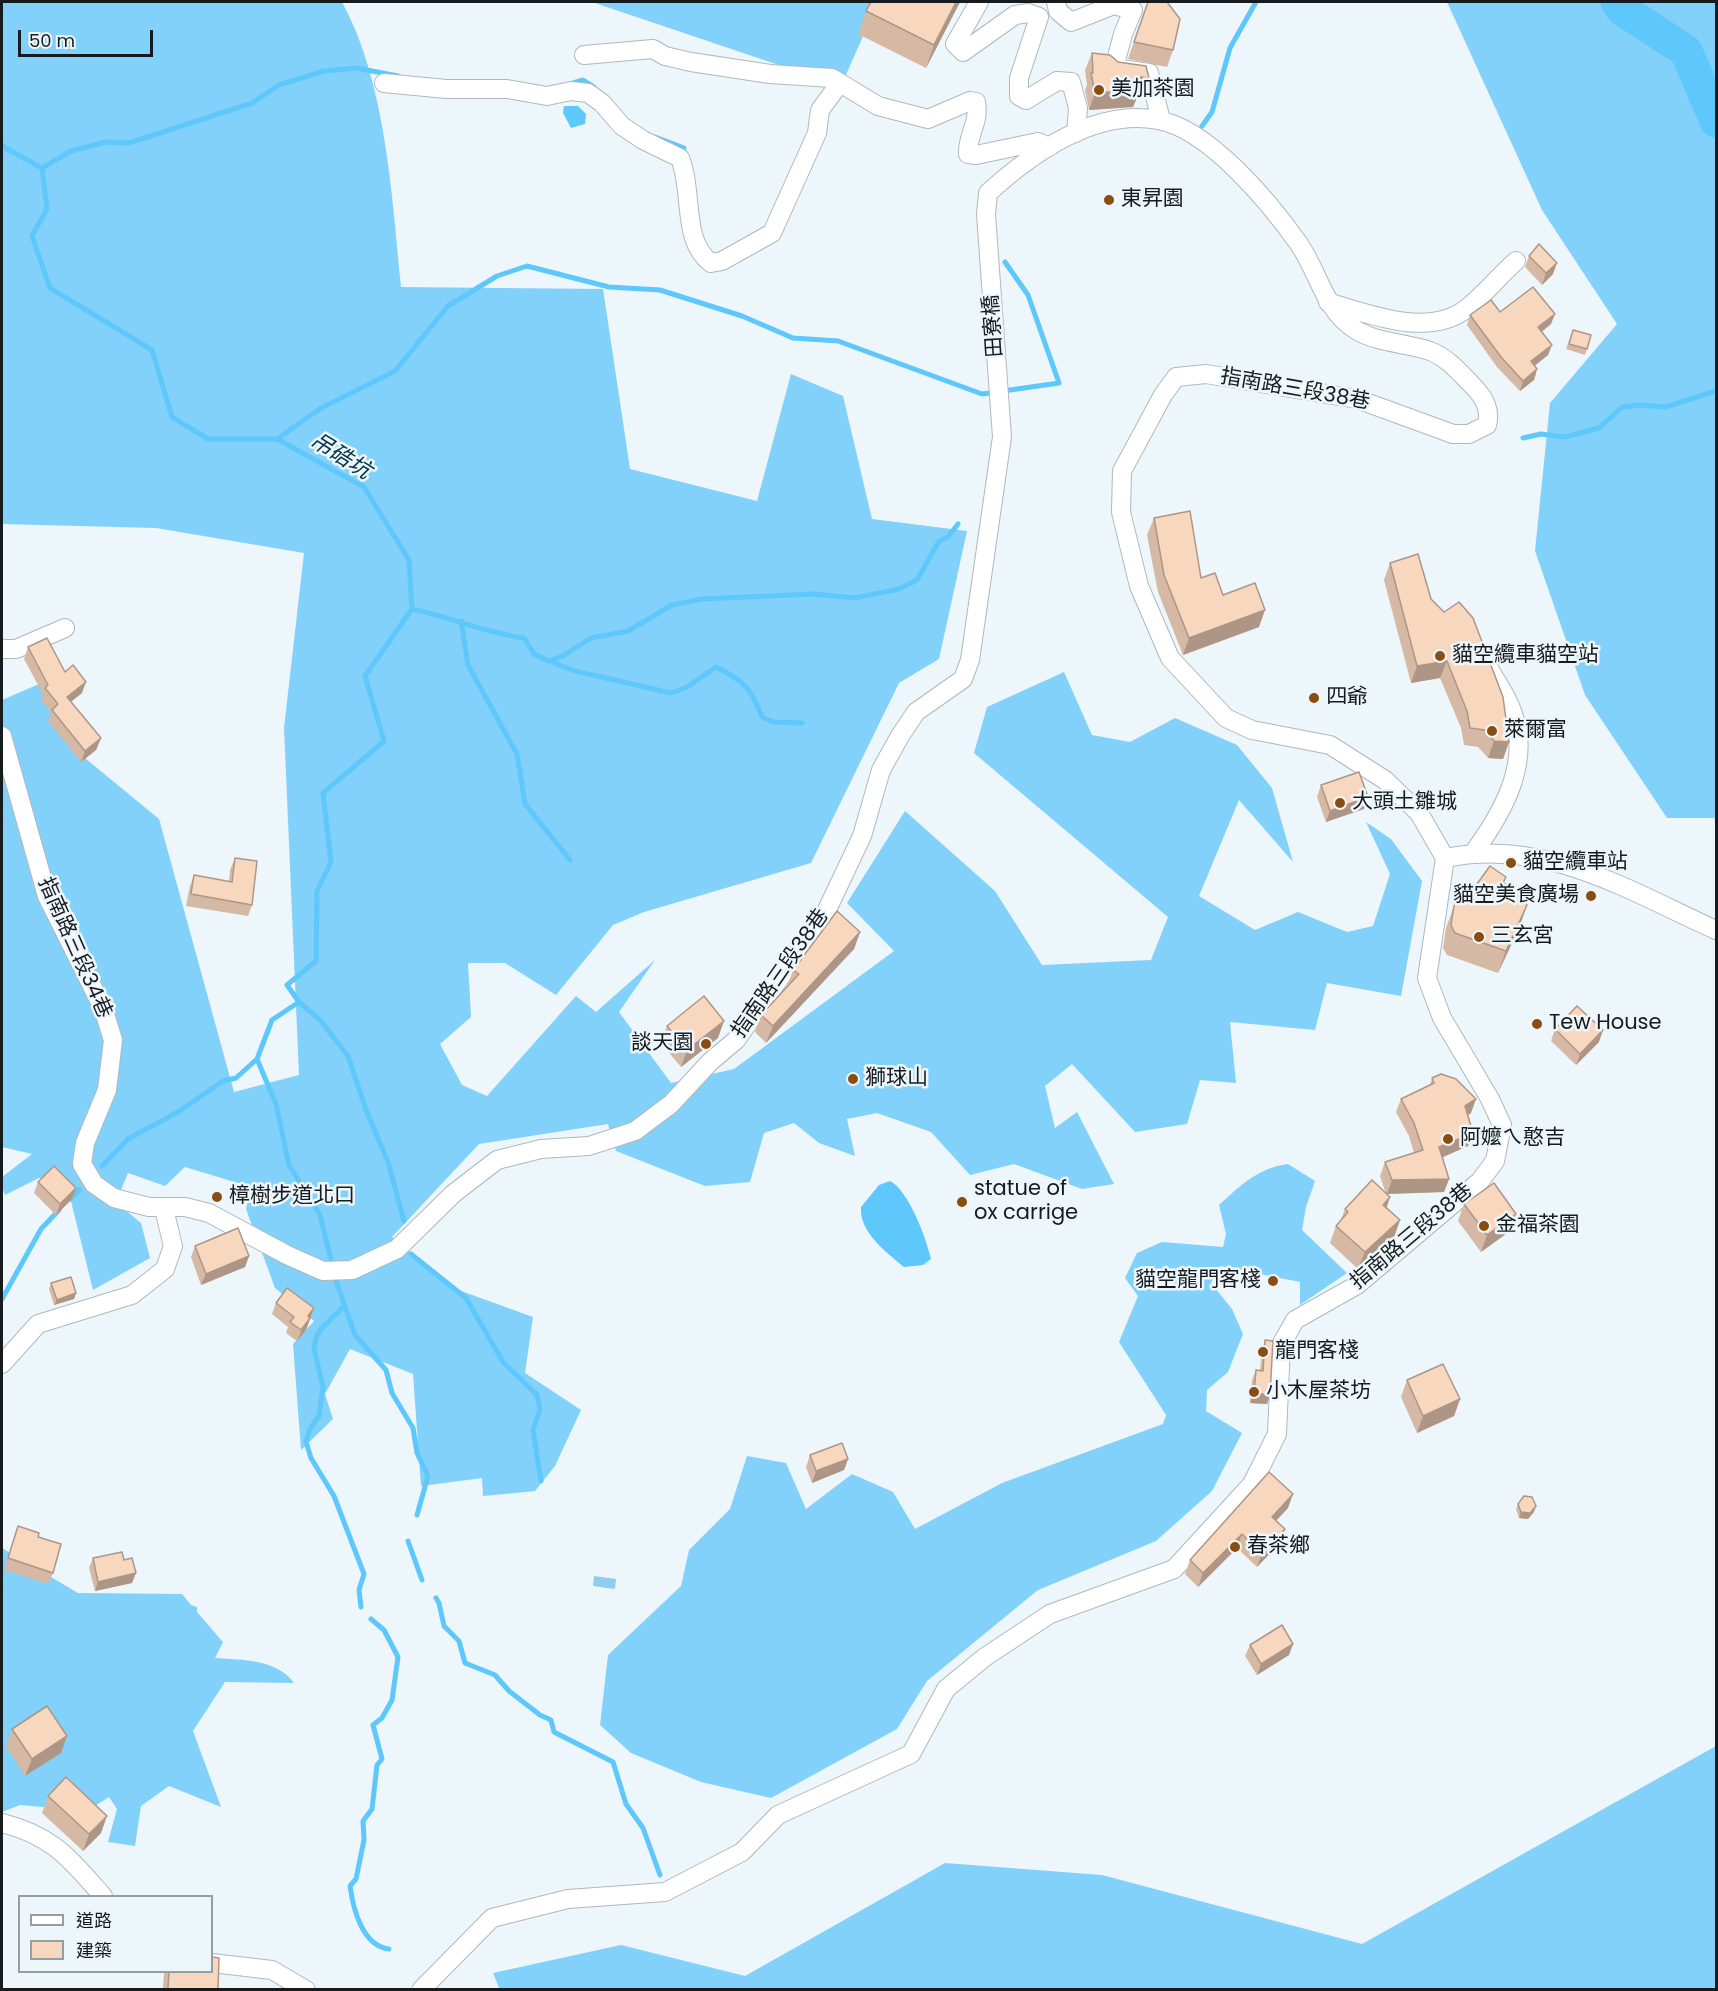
<!DOCTYPE html>
<html>
<head>
<meta charset="utf-8">
<style>
  body { margin:0 }
  #map { position:relative; width:1718px; height:1991px; overflow:hidden; background:#ecf6fb; font-family:Poppins,"Noto Sans TC",sans-serif }
  canvas { display:block }
  .frame { position:absolute; inset:0; border:3px solid #181b1d; pointer-events:none }
  .legend { position:absolute; left:18px; top:1895px; width:195px; height:78px; box-sizing:border-box; background:#ecf6fb; border:2px solid #979ea2; margin:0; padding:8px 10px; list-style:none; font-size:18px; color:#181b1d }
  .legend li { display:flex; align-items:center; gap:12px; height:30px }
  .legend b { width:30px; border:2px solid #979ea2 }
  .scale { position:absolute; left:18px; top:30px; width:135px; height:27px; box-sizing:border-box; border:3px solid #181b1d; border-top:0; padding-left:8px; font-size:18px; line-height:21px; white-space:nowrap; color:#181b1d; -webkit-text-stroke:4px #ecf6fb; paint-order:stroke }
</style>
</head>
<body>
<div id="map">
<canvas width="1718" height="1991"></canvas>
<div class="frame"></div>
<ul class="legend">
<li><b style="height:8px;background:#fff"></b>道路</li>
<li><b style="height:16px;background:#f8d7bf"></b>建築</li>
</ul>
<div class="scale">50 m</div>
</div>
<script>
const c = document.querySelector('canvas').getContext('2d');
c.lineJoin = 'round';
function fillPath(path, color) { c.fillStyle = color; c.fill(path, 'evenodd'); }
function trace(path, color, width, dash) { c.strokeStyle = color; c.lineWidth = width; c.lineCap = dash ? 'butt' : 'round'; c.setLineDash(dash || []); c.stroke(path); }
function drawText(font, color, halo, rows, align = 'center') {
  c.font = font + ' Poppins,"Noto Sans TC",sans-serif'; c.lineWidth = 5; c.setLineDash([]); c.textBaseline = 'middle'; c.strokeStyle = halo; c.fillStyle = color; for (const [text, x, y, turn = 0] of rows) {
    c.save(); c.translate(x, y); c.rotate((+turn || 0) * Math.PI / 180); c.textAlign = isNaN(turn) ? turn : align; if (halo) c.strokeText(text, 0, 0); c.fillText(text, 0, 0); c.restore();
  }
}
const green = new Path2D(`
  M594,1576L616,1579L615,1589L593,1586Z`);
const forest = new Path2D(`
  M2,2H342C386,82 392,197 401,287L603,289L630,469L757,501L791,374L843,396L872,519L967,531L939,659L899,683L811,863L644,912L613,925L556,995L505,963H468L471,1017L440,1044L462,1085L487,1096L576,996L596,1012L655,960L619,1012L671,1083L734,1069L894,951L847,903L905,811L995,891L1042,965L1151,960L1168,917L974,753L987,707L1064,672L1092,735L1130,742L1175,718L1237,745L1272,788L1293,862L1239,800L1199,896L1255,930L1298,912L1347,932L1373,926L1390,874L1366,822L1391,839L1422,881L1401,996L1327,983L1315,1030L1230,1022L1236,1083L1200,1080L1187,1124L1135,1132L1072,1064L1045,1086L1055,1128L1077,1112L1114,1184L1082,1189L1014,1164L970,1175L931,1132L877,1113L847,1119L855,1156L819,1143L794,1123L764,1133L750,1182L705,1186L616,1151L608,1124L479,1144L392,1237L453,1288L533,1317L525,1373L581,1410L555,1466L535,1491L483,1496L482,1478L421,1486L413,1374L350,1349L325,1394L333,1419L301,1450L293,1344L314,1321L275,1288L246,1209L251,1187L185,1167L165,1186L128,1173L116,1202L141,1223L150,1258L93,1290L67,1185L39,1178L5,1195L2,1187V1177L32,1154L2,1147V700L39,684L74,749L159,819L234,1092L299,1075L284,728L304,553L156,528L2,524Z
  M592,2H878L841,86Z
  M1447,2H1716V818H1667L1585,695L1535,551L1550,403L1617,324L1542,210Z
  M1288,1164L1315,1181L1306,1207L1302,1230L1347,1273L1300,1305V1282L1220,1266L1211,1283L1232,1309L1243,1334L1228,1372L1207,1390L1206,1411L1242,1433L1212,1491L1156,1541L1038,1590L927,1681L897,1729L771,1798L701,1782L631,1753L600,1725L608,1655L681,1586L689,1550L730,1509L747,1456L786,1463L806,1509L852,1474L893,1492L915,1529L1002,1483L1163,1424L1166,1415L1119,1342L1138,1296L1125,1278L1137,1253L1162,1242L1223,1247L1226,1234L1219,1205C1241,1185 1258,1168 1288,1164Z
  M2,1548L78,1593L182,1594L191,1605L197,1607V1612L223,1642L215,1658C242,1660 277,1659 294,1683L225,1682L193,1731L221,1807L169,1786L141,1806L135,1846L108,1842L117,1809L109,1797L87,1811L20,1805L2,1812Z
  M1716,1746V1989L500,1990L493,1973L621,1945L745,1976L945,1863L1102,1875L1362,1944Z`);
const water = new Path2D(`
  M564,106H578L586,114L585,124L571,128L563,113Z
  M890,1181C909,1191 926,1238 931,1259L923,1265L904,1267C886,1252 859,1232 861,1207L879,1185Z`);
const stream = new Path2D(`
  M570,84L583,80L594,87
  M1202,126L1212,112L1230,48L1256,2
  M655,137L684,148
  M2,146L42,168L47,209L32,236L50,288L152,350L172,417L208,439H277L364,487L409,560L412,609L365,676L384,741L323,793L331,862L317,891L316,961L287,985L299,1002L272,1020L257,1059L236,1078L223,1081L178,1112L128,1139L102,1166
  M42,168L71,151L106,142L129,143L252,103L279,85L324,71L356,68L398,76
  M1523,438L1541,434L1565,437L1599,428L1622,407L1640,405L1665,407L1716,391
  M277,439L321,408L395,371L448,306L497,276L527,266L609,287L660,290L742,316L793,338L838,341L982,394L1059,383L1028,295L1005,262
  M412,609C450,617 486,633 524,638L534,654L549,661L575,671L671,693L687,687L716,667C744,681 751,688 762,717L773,722L802,723
  M461,621L468,665L517,754L525,804L570,860
  M549,661L563,656L591,638L628,631L672,605L702,599L814,594L855,598L899,589L917,580L939,541L948,537L958,524
  M299,1002L321,1021L348,1056L366,1110L388,1162L404,1221
  M257,1059L276,1104L289,1165L320,1215L332,1264
  M70,1199L79,1190
  M411,1254L466,1298L503,1362L537,1395L540,1409L533,1430L541,1481
  M336,1281L355,1335L386,1370L392,1393L413,1428L417,1453L428,1476L417,1515
  M2,1299L41,1229L59,1210
  M343,1307L321,1329L316,1338L314,1349L323,1387L319,1416L310,1429L306,1442L311,1458L334,1496L364,1574L359,1590L361,1607
  M408,1541L422,1580
  M436,1598L439,1603L444,1626L459,1641L465,1663L495,1675L509,1691L540,1715L551,1720L554,1732L613,1762L626,1804L643,1828L660,1875
  M371,1619L384,1630L398,1657L392,1700L382,1718L373,1725L382,1759L377,1765L372,1809L363,1821L364,1840L356,1879L350,1886C353,1908 362,1946 389,1949`);
const river = new Path2D(`
  M1617,2L1623,10L1686,51L1716,121`);
const minor = new Path2D(`
  M979,2L955,44L963,52L1015,15L1028,13L1039,17L1019,78V96L1026,100L1057,81L1071,82L1078,108L1076,133
  M1056,2L1058,11L1071,22L1114,5L1133,10L1123,34L1114,68L1149,73L1161,120
  M584,55L653,49L665,56L691,62L770,74L832,78L878,106L928,119L970,101L976,102C980,123 967,135 968,154L976,155L1038,142L1049,147
  M384,83L446,89H507L547,96L571,91L588,93L602,103L622,126L643,140L680,158C694,194 681,240 711,263L722,261L772,233L817,133L820,110L840,83
  M1328,302C1368,314 1428,338 1466,309C1484,295 1499,276 1516,261
  M2,649H16L65,628
  M2,736L47,896L103,1008L113,1040L107,1090L85,1143L82,1164L94,1184L114,1198L149,1207H185L209,1213L287,1255L323,1271L352,1270L397,1249L453,1194L497,1160L541,1149L589,1146L635,1131L671,1104L710,1062L736,1040L826,912L862,836L881,770L900,736L916,712L963,679L970,660L1002,437L986,214L988,193C1032,153 1095,108 1158,120C1209,129 1270,203 1299,244C1319,273 1324,310 1356,330C1377,343 1407,343 1430,351C1448,358 1460,373 1472,385C1484,397 1491,409 1487,425L1469,434H1453L1357,399L1206,374L1176,377L1163,395L1122,471L1121,512L1139,586L1170,658L1226,718L1252,730L1330,745L1385,780L1419,813L1445,858L1427,978L1442,1018L1490,1099L1502,1125L1495,1161L1480,1181L1357,1285L1295,1320L1281,1345L1277,1434L1252,1484L1174,1569L1050,1614L985,1657L946,1689L911,1754L778,1815L742,1852L665,1892L568,1899L492,1918L421,1990
  M1474,852C1503,812 1532,762 1512,711C1507,696 1497,683 1490,670
  M1445,858C1545,837 1629,891 1716,930
  M2,1364L38,1324L132,1295L165,1269L173,1246L164,1209
  M2,1823C53,1836 69,1858 103,1896
  M212,1963L272,1970L306,1990`);
const wall = new Path2D(`
  M871,2H960L926,68L858,34L866,11Z
  M1148,2L1173,50L1167,67L1128,59Z
  M1092,53L1118,62L1149,78L1143,95H1138L1133,107L1089,110L1085,90L1087,85L1085,70Z
  M1529,256L1553,274L1542,285L1525,267Z
  M1500,312L1551,324L1542,332L1548,355L1534,366L1537,369L1534,380L1520,391L1497,367L1467,325L1470,315Z
  M1573,330L1591,335L1585,355L1566,349Z
  M1154,518L1201,578L1223,595L1259,627L1183,655L1158,592L1147,535Z
  M1390,563L1431,599L1509,742L1503,759L1488,758L1478,747L1464,745L1461,728L1440,678L1411,683L1384,580Z
  M28,647L82,693L71,702L101,738L96,750L81,762L48,721L51,712L41,700L43,694L24,659Z
  M1321,785L1368,797L1364,809L1326,822L1317,797Z
  M235,858L252,905L248,916L186,906L190,886L194,875L229,882L230,870Z
  M1504,883L1527,905L1519,928L1498,973L1447,955L1443,948L1446,928L1454,906L1469,895Z
  M860,932L854,949L766,1043L755,1032L761,1015L787,987L793,970Z
  M667,1026L718,1038L681,1067L661,1043Z
  M1555,1029L1599,1042L1576,1065L1551,1041Z
  M1432,1078L1471,1113L1468,1115L1473,1133L1468,1146L1443,1157L1449,1179L1444,1192L1387,1194L1390,1197L1387,1207L1400,1220L1394,1237L1358,1269L1330,1243L1336,1226L1340,1222L1345,1209L1386,1194L1380,1176L1385,1162L1414,1153L1409,1136L1396,1112L1401,1099L1430,1085Z
  M38,1182L76,1188L72,1199L56,1215L34,1193Z
  M1464,1204L1510,1231L1481,1252L1458,1221Z
  M195,1246L249,1256L245,1267L201,1285L191,1257Z
  M51,1283L76,1293L74,1299L54,1305L49,1289Z
  M276,1303L314,1308L306,1330L297,1341L286,1333L288,1327L272,1314Z
  M1265,1340L1270,1395L1267,1404L1250,1403L1252,1380L1256,1370L1260,1371L1262,1350Z
  M1407,1380L1460,1399L1454,1416L1417,1433L1401,1397Z
  M810,1455L848,1459L844,1470L812,1483L806,1467Z
  M1518,1504L1534,1512L1528,1519L1519,1518L1516,1509Z
  M1288,1508L1276,1521L1285,1529L1280,1543L1257,1567L1237,1548L1198,1587L1185,1574L1190,1560Z
  M18,1526L53,1573L48,1584L4,1570Z
  M93,1558L124,1560L132,1583L95,1591L89,1568Z
  M1250,1645L1289,1655L1257,1675L1245,1656Z
  M12,1729L61,1753L25,1776L6,1746Z
  M48,1796L101,1833L83,1851L42,1813Z
  M164,1971H212L218,1989H163Z`);
const shadedWall = new Path2D(`
  M956,2H960L926,68L934,45Z
  M1140,77L1149,78L1143,95H1138L1133,107L1089,110L1095,93Z
  M1557,263L1553,274L1542,285L1546,273Z
  M1555,314L1551,324L1534,337L1538,327Z
  M1552,345L1548,355L1527,372L1531,361Z
  M1537,369L1534,380L1520,391L1523,381Z
  M1265,610L1259,627L1183,655L1189,638Z
  M1447,661L1440,678L1411,683L1417,666Z
  M86,682L82,693L63,708L67,697Z
  M101,738L96,750L81,762L85,751Z
  M1494,741L1509,742L1503,759L1488,758Z
  M1368,797L1364,809L1326,822L1330,811Z
  M1527,905L1519,928L1498,973L1506,951Z
  M860,932L854,949L766,1043L773,1026Z
  M724,1021L718,1038L681,1067L687,1050Z
  M1603,1030L1599,1042L1576,1065L1580,1054Z
  M1476,1099L1471,1113L1460,1120L1465,1106Z
  M1473,1133L1468,1146L1434,1161L1439,1147Z
  M1449,1179L1444,1192L1387,1194L1392,1180Z
  M76,1188L72,1199L56,1215L60,1204Z
  M1390,1197L1384,1214L1383,1205Z
  M1516,1214L1510,1231L1481,1252L1487,1235Z
  M1400,1220L1394,1237L1358,1269L1365,1252Z
  M249,1256L245,1267L201,1285L206,1274Z
  M76,1293L74,1299L54,1305L57,1300Z
  M314,1308L306,1330L297,1341L308,1316Z
  M1254,1393L1270,1395L1267,1404L1250,1403Z
  M1460,1399L1454,1416L1417,1433L1423,1416Z
  M848,1459L844,1470L812,1483L816,1471Z
  M1293,1494L1288,1508L1266,1531L1272,1517Z
  M1536,1506L1534,1512L1528,1519L1519,1518L1521,1512Z
  M1285,1529L1280,1543L1257,1567L1262,1553Z
  M1242,1534L1237,1548L1198,1587L1203,1573Z
  M136,1573L132,1583L95,1591L98,1582Z
  M1293,1644L1289,1655L1257,1675L1261,1664Z
  M67,1736L61,1753L25,1776L32,1759Z
  M107,1816L101,1833L83,1851L89,1834Z`);
const building = new Path2D(`
  M871,2H956L934,45L866,11Z
  M1148,2H1167L1180,19L1173,50L1134,42Z
  M1092,53L1110,55L1118,62L1146,66L1149,78L1140,77L1139,90L1095,93L1091,73H1093Z
  M1539,244L1557,263L1546,273L1529,256Z
  M1533,287L1555,314L1538,327L1552,345L1531,361L1537,369L1523,381L1501,357L1470,315L1491,300L1500,312Z
  M1573,330L1591,335L1587,349L1569,344Z
  M1190,511L1201,578L1215,573L1223,595L1255,583L1265,610L1189,638L1164,575L1154,518Z
  M1418,554L1431,599L1444,612L1459,602L1473,618L1503,697L1509,742L1494,741L1485,730L1470,728L1467,711L1447,661L1417,666L1390,563Z
  M47,638L65,672L73,665L86,682L67,697L101,738L85,751L52,710L58,704L45,688L48,685L28,647Z
  M1359,772L1368,797L1330,811L1321,785Z
  M235,858L257,861L252,905L191,894L194,875L232,882Z
  M1490,866L1506,877L1503,883L1521,891L1527,905L1506,951L1455,933L1451,925L1454,906L1461,893L1469,895Z
  M837,911L860,932L773,1026L761,1015L799,974L793,970Z
  M704,996L724,1021L687,1050L667,1026Z
  M1577,1006L1603,1030L1580,1054L1555,1029Z
  M1441,1074L1456,1079L1476,1099L1465,1106L1473,1133L1439,1147L1449,1179L1392,1180L1385,1162L1423,1150L1414,1123L1401,1099L1434,1083L1432,1078Z
  M54,1166L76,1188L60,1204L38,1182Z
  M1372,1180L1390,1197L1383,1205L1400,1220L1365,1252L1336,1226L1348,1212L1345,1209Z
  M1494,1183L1516,1214L1487,1235L1464,1204Z
  M238,1228L249,1256L206,1274L195,1246Z
  M71,1277L76,1293L57,1300L51,1283Z
  M287,1288L314,1308L308,1316L310,1318L301,1330L290,1322L294,1317L276,1303Z
  M1265,1340L1273,1341L1270,1395L1254,1393L1256,1370L1263,1371Z
  M1443,1364L1460,1399L1423,1416L1407,1380Z
  M842,1443L848,1459L816,1471L810,1455Z
  M1269,1472L1293,1494L1272,1517L1285,1529L1262,1553L1242,1534L1203,1573L1190,1560Z
  M1524,1496L1532,1497L1536,1506L1530,1513L1521,1512L1518,1504Z
  M18,1526L39,1533L38,1537L61,1544L53,1573L8,1558Z
  M122,1552L124,1560L132,1558L136,1573L98,1582L93,1558Z
  M1282,1625L1293,1644L1261,1664L1250,1645Z
  M47,1706L67,1736L32,1759L12,1729Z
  M66,1777L107,1816L89,1834L48,1796Z
  M212,1957L219,1958L218,1989H168L169,1971H212Z`);
const markers = [
  [1099,90,6,"#8a4c10"],
  [1109,200,6,"#8a4c10"],
  [1440,656,6,"#8a4c10"],
  [1314,698,6,"#8a4c10"],
  [1492,731,6,"#8a4c10"],
  [1340,803,6,"#8a4c10"],
  [1511,863,6,"#8a4c10"],
  [1591,896,6,"#8a4c10"],
  [1479,937,6,"#8a4c10"],
  [1537,1024,6,"#8a4c10"],
  [706,1044,6,"#8a4c10"],
  [853,1079,6,"#8a4c10"],
  [1448,1139,6,"#8a4c10"],
  [217,1197,6,"#8a4c10"],
  [962,1202,6,"#8a4c10"],
  [1484,1226,6,"#8a4c10"],
  [1273,1281,6,"#8a4c10"],
  [1263,1352,6,"#8a4c10"],
  [1254,1392,6,"#8a4c10"],
  [1235,1547,6,"#8a4c10"]
];
const poiNames = [
  ["美加茶園",1111,90],
  ["東昇園",1121,200],
  ["貓空纜車貓空站",1452,656],
  ["四爺",1326,698],
  ["萊爾富",1504,731],
  ["大頭土雛城",1352,803],
  ["貓空纜車站",1523,863],
  ["貓空美食廣場",1579,896,"right"],
  ["三玄宮",1491,937],
  ["Tew House",1549,1024],
  ["談天園",694,1044,"right"],
  ["獅球山",865,1079],
  ["阿嬤ㄟ憨吉",1460,1139],
  ["statue of",974,1190],
  ["ox carrige",974,1214],
  ["樟樹步道北口",229,1197],
  ["金福茶園",1496,1226],
  ["貓空龍門客棧",1261,1281,"right"],
  ["龍門客棧",1275,1352],
  ["小木屋茶坊",1266,1392],
  ["春茶鄉",1247,1547]
];
const streetNames = [
  ["田寮橋",994,326,-94],
  ["指南路三段38巷",1295,390,10],
  ["指南路三段34巷",74,948,66],
  ["指南路三段38巷",781,974,-55],
  ["指南路三段38巷",1412,1237,-40]
];
const waterNames = [
  ["吊硞坑",340,457,32]
];
fillPath(green, '#91ccec');
fillPath(forest, '#82d1fb');
fillPath(water, '#5ec7fb');
trace(stream, '#5ec7fb', 5);
trace(river, '#5ec7fb', 33);
trace(minor, '#afb8bd', 20);
trace(minor, '#fff', 18);
fillPath(wall, '#d5b9a4');
fillPath(shadedWall, '#ae9686');
fillPath(building, '#f8d7bf');
trace(building, '#ae9686', 1.5);
for (const [x, y, r, color] of markers) { const dot = new Path2D(); dot.arc(x, y, r, 0, 2 * Math.PI); c.fillStyle = color; c.fill(dot); trace(dot, '#ecf6fb', 2); }
drawText('21px', '#181b1d', '#ecf6fb', poiNames, 'left');
drawText('21px', '#181b1d', '#ecf6fb', streetNames);
drawText('italic 22px', '#033448', '#ecf6fb', waterNames);
</script>
</body>
</html>
